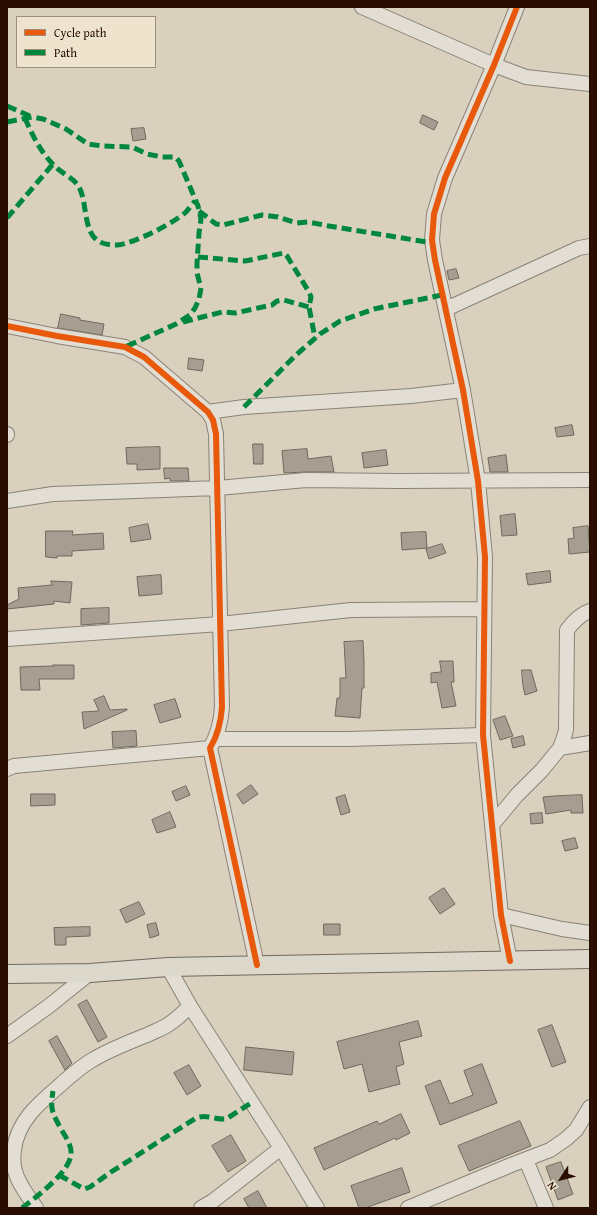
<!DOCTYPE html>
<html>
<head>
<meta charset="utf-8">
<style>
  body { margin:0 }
  #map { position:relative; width:597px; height:1215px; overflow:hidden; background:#d9d1be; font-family:"Gentium Book Plus",serif }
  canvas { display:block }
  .frame { position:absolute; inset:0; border:8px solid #290d01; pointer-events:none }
  .legend { position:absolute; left:16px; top:16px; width:140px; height:52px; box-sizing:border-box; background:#eee4cd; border:1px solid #9f8e7b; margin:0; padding:5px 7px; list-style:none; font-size:12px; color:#290d01 }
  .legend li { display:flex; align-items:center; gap:8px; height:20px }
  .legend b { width:20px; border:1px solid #9f8e7b }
  .north { position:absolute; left:541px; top:1159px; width:40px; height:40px; -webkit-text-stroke:3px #eee4cd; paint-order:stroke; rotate:234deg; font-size:11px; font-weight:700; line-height:16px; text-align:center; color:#290d01 }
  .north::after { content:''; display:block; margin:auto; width:14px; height:18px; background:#290d01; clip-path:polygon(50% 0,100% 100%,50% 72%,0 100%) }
</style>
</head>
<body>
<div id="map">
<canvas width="597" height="1215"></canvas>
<div class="frame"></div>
<ul class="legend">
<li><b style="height:5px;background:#e8590c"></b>Cycle path</li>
<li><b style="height:5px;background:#00873e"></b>Path</li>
</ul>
<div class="north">N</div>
</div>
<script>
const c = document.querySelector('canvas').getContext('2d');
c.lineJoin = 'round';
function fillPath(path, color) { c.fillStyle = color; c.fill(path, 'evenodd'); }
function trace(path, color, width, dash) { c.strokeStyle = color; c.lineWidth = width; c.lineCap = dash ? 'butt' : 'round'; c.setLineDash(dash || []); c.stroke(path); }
const building = new Path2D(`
  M423,115L438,122L434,130L420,123Z
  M144,128L146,139L133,141L131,129Z
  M456,269L459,278L449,280L447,271Z
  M61,314L80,318V320L104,324L102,335L58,328Z
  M189,358L204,360L202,371L188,369Z
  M572,425L574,435L557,437L555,428Z
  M253,444H263V464H254Z
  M160,447V469L137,470V464H127L126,448Z
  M307,449L308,459L331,456L334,472H306L284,473L282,451Z
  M386,450L388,465L364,468L362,453Z
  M506,455L508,472H490L488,458Z
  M164,468H188L189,481H170V478L165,479Z
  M515,514L517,535L502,536L500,516Z
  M148,524L151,539L131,542L129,528Z
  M588,526L590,552L569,554L568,539L574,538L573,528Z
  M46,531H73L72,535L103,533L104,549L72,551V556H57V558L46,557Z
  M426,532L427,548L402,550L401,533Z
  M442,544L446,553L429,559L426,549Z
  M550,571L551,582L528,585L526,574Z
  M161,575L162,594L139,596L137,577Z
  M51,581L72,582L70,603L54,601V604L7,609V605L19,599L18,588L52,585Z
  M109,608V623L81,625V609Z
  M363,641L364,661V688H362L360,718L335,716L337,698H340V678H346L344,642Z
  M440,661H453L454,682H451L456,706L442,708L437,682L431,683V673L441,672Z
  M53,665H74V679H39L40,690H21L20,667L53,666Z
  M522,670H531L537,691L525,695L523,686Z
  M104,696L110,710L127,709V710L84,729L82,712L99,711L94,700Z
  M175,699L181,717L160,723L154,705Z
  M505,716L513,736L500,740L493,720Z
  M136,731L137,746L113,748L112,732Z
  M523,736L525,745L513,748L511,739Z
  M251,785L258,794L243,804L237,795Z
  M186,786L190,795L176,801L172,792Z
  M31,794H55V805L31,806Z
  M345,795L350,812L341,815L336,798Z
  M582,795L583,813H571V810L546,814L543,797L554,796Z
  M170,812L176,827L157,833L152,820Z
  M542,813L543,823L531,824L530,814Z
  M575,838L578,848L565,851L562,841Z
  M444,888L455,904L440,914L429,898Z
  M139,902L145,914L126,923L120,910Z
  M156,923L159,935L150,938L147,925Z
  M324,924H340V935H324Z
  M90,927V936L66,937V945H55L54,928Z
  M87,1000L107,1037L98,1042L78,1005Z
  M418,1021L422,1036L399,1042L404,1064L396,1067L400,1084L369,1092L362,1064L344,1069L337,1042Z
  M552,1025L566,1062L552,1067L538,1030Z
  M57,1036L72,1063L65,1070L49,1041Z
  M246,1047L294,1052L292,1075L244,1070Z
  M482,1064L497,1103L440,1125L425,1086L440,1080L450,1104L473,1095L464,1071Z
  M189,1065L201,1086L187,1095L174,1073Z
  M401,1114L410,1133L396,1140L395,1138L324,1170L314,1148L377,1121L379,1124Z
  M520,1121L531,1146L469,1171L458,1146Z
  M231,1135L246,1161L228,1172L212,1146Z
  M561,1162L573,1194L558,1200L546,1167Z
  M402,1168L410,1192L365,1208H359L351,1186Z
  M258,1191L267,1208H249L244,1199Z`);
const minor = new Path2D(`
  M362,7L494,65L526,77L590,84
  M446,309L579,248L590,246
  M7,326L57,336L125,347L144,357L208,412L213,420L216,434L222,707C221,722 218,735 210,748L257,965
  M208,412L244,407L411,396L463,390
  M7,434V435
  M7,501L53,494L218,488L306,480L398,481L590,480
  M7,639L220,624L351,610L484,609
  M216,739H349L483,735
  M560,748L590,743
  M7,769L14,766L210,748
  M492,825L517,795L542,770L560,748L563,740L566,730L567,630C573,622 580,614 590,611
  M501,915L562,929L590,933
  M510,961L501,915L483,735L485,557L478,481L463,390L435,260L432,240L434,214L445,178L494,65L517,7
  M168,967L190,1006L281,1148L317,1208
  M7,1036L49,1006L90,973
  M526,1160L546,1208
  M36,1208C29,1197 18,1184 15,1171C13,1164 13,1157 14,1150C17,1122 38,1104 58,1087C69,1077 81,1066 94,1059C111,1049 129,1042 147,1035C155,1031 162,1029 169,1024C177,1019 183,1013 190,1006
  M201,1208L213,1201L281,1148
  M408,1208L511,1165L550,1150L566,1139L576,1130L590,1107`);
const major = new Path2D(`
  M7,974L90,973L168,967L590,959`);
const quiet = new Path2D(`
  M7,106L32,117
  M25,118C33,137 42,155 58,169C64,174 72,178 77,184C87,197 83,222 93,236C99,244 108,245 117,245C133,244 174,223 186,212C189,209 192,204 195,201
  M7,122L32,117L43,119L66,129L88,144L102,146L132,147L147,154L162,157H175L179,161L198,206L201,219L199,233L197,263V273L201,288L199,299L195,308L190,315L176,324L125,347
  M199,211L216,224L223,225L262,215L278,217L297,223L308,222L329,226L433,243
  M7,218L53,164
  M198,257L245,261L284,253L287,256L309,292L311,297L309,307L315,338
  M183,322L222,312L235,313L272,305L277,301L284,300L309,307
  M244,407L296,355L320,334L340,321L374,309L442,295
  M59,1175L84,1189L90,1187L111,1172L196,1118C207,1114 216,1120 226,1119L251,1103
  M22,1208C35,1198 73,1170 71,1152C71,1144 65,1136 61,1129C52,1112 50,1110 53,1091`);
const cycleway = new Path2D(`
  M7,326L57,336L125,347L144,357L208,412L213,420L216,434L222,707C221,722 218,735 210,748L257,965
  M510,961L501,915L483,735L485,557L478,481L463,390L435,260L432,240L434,214L445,178L494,65L517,7`);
fillPath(building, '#a69e91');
trace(building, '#71685d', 1);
trace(minor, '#8a8276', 16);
trace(major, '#71685d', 20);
trace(minor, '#e2ded4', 14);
trace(major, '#dcd8cc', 18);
trace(quiet, '#00873e', 5, [10, 5]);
trace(cycleway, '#e8590c', 6);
</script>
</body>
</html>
